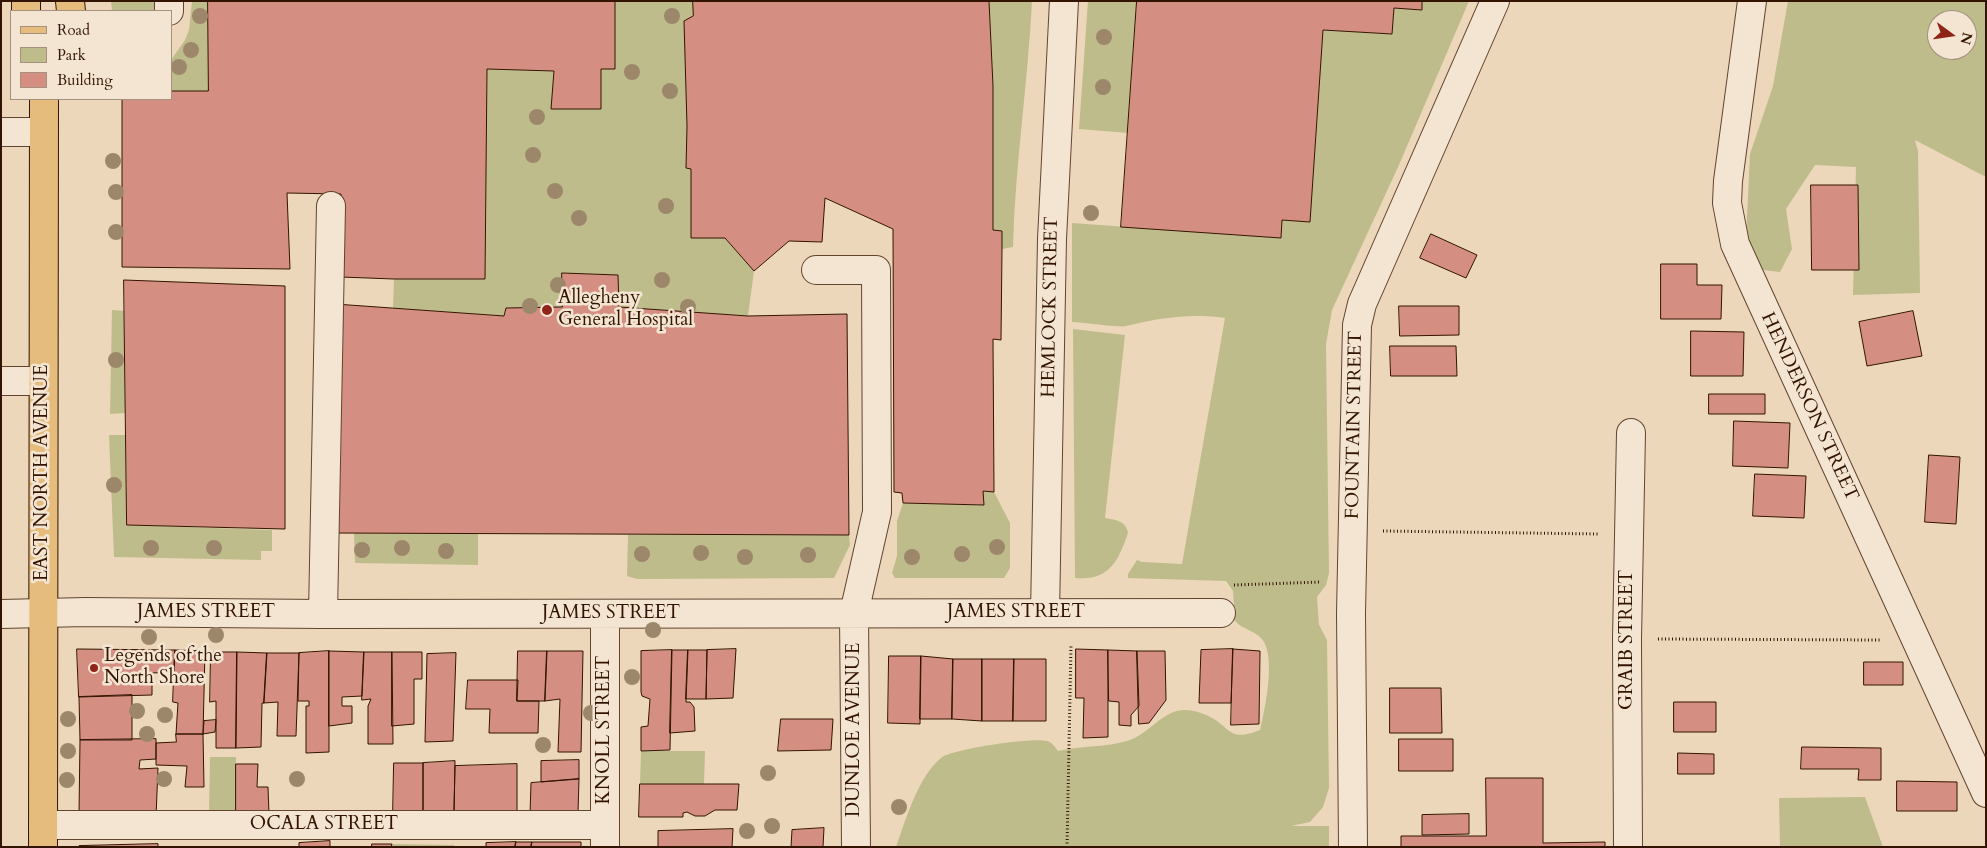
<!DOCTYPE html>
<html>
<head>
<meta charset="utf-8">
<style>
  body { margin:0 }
  #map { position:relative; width:1987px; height:848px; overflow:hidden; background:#ecd7ba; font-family:Cardo,serif }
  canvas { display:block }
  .frame { position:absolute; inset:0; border:2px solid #331401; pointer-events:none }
  .legend { position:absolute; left:10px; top:10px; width:162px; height:90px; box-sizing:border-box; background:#f3e5d2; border:1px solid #a6917e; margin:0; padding:6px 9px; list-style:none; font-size:15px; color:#331401 }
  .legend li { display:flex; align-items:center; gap:10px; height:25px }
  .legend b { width:25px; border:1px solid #a6917e }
  .north { position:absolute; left:1927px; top:10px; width:50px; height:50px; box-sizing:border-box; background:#f3e5d2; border:1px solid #a6917e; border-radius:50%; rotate:104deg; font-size:14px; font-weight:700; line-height:20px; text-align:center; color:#331401 }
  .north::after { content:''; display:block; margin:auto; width:18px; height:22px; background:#8f2418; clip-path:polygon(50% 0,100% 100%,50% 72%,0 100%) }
</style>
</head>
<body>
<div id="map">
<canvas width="1987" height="848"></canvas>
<div class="frame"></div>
<ul class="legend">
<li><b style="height:6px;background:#e6bc7d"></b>Road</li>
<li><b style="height:14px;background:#bfbc8b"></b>Park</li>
<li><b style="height:14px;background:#d48f82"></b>Building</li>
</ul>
<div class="north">N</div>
</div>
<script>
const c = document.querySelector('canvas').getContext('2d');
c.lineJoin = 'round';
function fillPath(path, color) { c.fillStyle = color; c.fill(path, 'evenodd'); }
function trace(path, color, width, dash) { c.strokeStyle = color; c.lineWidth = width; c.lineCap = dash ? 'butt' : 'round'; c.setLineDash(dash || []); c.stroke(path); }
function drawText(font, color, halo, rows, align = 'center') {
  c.font = font + ' Cardo,serif'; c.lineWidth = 5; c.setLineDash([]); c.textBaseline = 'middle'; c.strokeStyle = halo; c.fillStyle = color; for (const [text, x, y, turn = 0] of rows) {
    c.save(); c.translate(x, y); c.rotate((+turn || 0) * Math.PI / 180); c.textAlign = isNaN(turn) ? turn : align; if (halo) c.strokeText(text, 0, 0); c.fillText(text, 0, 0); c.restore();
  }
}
const green = new Path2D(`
  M111,1H160L157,11H112Z
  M192,1H208V91H171V60L185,40L189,30Z
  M615,1H693L691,238H725L754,271L748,316L619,307L617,275L563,273L562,307L506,308L504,316L393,308L394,279L485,278L487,69L554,71L552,109H601V69L615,68Z
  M989,1H1032C1028,83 1015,165 1013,247L1002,249V231L993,230V86Z
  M1088,1H1137L1128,133L1079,129Z
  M1422,1H1469L1399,165L1332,310L1326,344L1329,573L1326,585L1317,597L1319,625L1327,640L1329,788L1323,807L1310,822L1291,826H1329V847H896C906,819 918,777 941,758C951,749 1033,737 1047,741C1052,742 1055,747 1058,751C1082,745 1107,748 1130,740C1149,733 1163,711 1183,710C1197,710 1212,716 1222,725C1225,727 1228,731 1231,732C1239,738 1252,733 1260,730C1265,709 1277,654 1261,638C1253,630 1242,629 1235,621L1233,591L1226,581L1128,578V574L1137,560L1142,562L1182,564L1225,318C1191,313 1159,318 1126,326C1119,328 1083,322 1072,322V223L1281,238L1282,220L1310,222L1323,30L1391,34L1394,8L1421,10Z
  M1788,1H1986V177L1915,140L1918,151L1920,293L1853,295L1856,167L1815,165L1786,209L1792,249L1780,272L1763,270L1746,238L1750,154L1773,86ZM1937,20H1967V50H1937Z
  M112,310L124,311L126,413L110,414Z
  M1073,329L1125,335L1105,518C1115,520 1126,520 1128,533C1118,562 1109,581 1075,578Z
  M109,435H126L127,525L272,530V551H261V560L114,557Z
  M983,491L994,492L1010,523V568L1004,578H895L892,573L897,556V521L903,503L983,505Z
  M354,533L478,534V565L355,563Z
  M628,535H849L850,545L834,578L637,579L627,576Z
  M641,751H705L704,784H640Z
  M210,757H236V813H209Z
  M1865,797L1883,847H1780L1779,798Z
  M392,844L454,845V847H391Z`);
const building = new Path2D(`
  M208,1H615V69H601V109H551L554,71L487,69L485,279H394L341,277V194L287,193L290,269L122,267V99H171V91H208Z
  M693,1H989L993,86V230L1002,231V249L1001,340L993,339L994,492L983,491L984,505L903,503L902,493L894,492L893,229L825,198L822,242L789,241L754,271L725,238H691V169L686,168L687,126L684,21L693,16Z
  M1137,1H1422V10L1394,8L1392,34L1323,30L1310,222L1282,220L1281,238L1121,227Z
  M1811,185H1858L1859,270H1812Z
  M1431,234L1477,255L1466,278L1420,258Z
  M1661,264H1697V285H1722L1721,319H1661Z
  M562,273L618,275L619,307L748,316L847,314L849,535L335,533V304L504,316L506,308L562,307Z
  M124,280L285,286V529L127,525Z
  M1399,306H1459V335L1400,336Z
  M1913,311L1922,356L1867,366L1859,322Z
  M1691,331L1744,332L1743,376H1691Z
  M1390,346H1456L1457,376H1391Z
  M1709,394H1765V414H1709Z
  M1734,421L1790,423L1788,468L1733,466Z
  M1929,455L1960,457L1956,524L1925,522Z
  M1755,474L1806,476L1804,518L1753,516Z
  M77,649L175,650L174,672L152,673V695L79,697Z
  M736,649L733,698L706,699L707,650Z
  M1076,649L1108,650V737L1083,738L1084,698H1076Z
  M1233,649L1231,703H1199L1201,650Z
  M1233,649L1260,651L1259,724L1231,725Z
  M175,650L205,651L203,734H176L178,703L173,702Z
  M672,650L670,750L641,751V727L648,726L650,699L642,696L641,692V651Z
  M672,650H688L686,702H690L694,707L695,731L670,733Z
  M688,650H707L706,699H686Z
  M1108,650L1137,651L1139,706L1131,715V726L1119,725V702L1109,701Z
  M329,651V752L306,753V706H309V701H298L299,653Z
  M329,651L364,652L362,696L342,697V706H352V723L329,726Z
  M518,651H547L545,701H517Z
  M547,651H583L581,752H558L560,699L545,701Z
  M1137,651H1165L1166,700L1149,723L1139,724Z
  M211,652H237L236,748H216V701L210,702Z
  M237,652L267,653L264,703H262L261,747L236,748Z
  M364,652H392L393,744H368V706L371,699L362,700Z
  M392,652H422V679H414V724L392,726Z
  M267,653H299L296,736H277L278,702L264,703Z
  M456,653L453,741L425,742L427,654Z
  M889,656H921L920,724L888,723Z
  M921,656L953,659L952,719H920Z
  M953,659H982V721L952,719Z
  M982,659H1014L1013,721H982Z
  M1014,659H1046V721H1013Z
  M1864,662H1903V685H1864Z
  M468,680H518L517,701H539L538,733H489L490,709H466Z
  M1390,688H1441L1442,733H1390Z
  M132,695V740H80L79,697Z
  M1674,702H1716V732H1674Z
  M781,719H833L831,750L778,751Z
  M216,720L215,732L203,734L204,721Z
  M176,734H203L204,787H185L187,766L156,765V743L176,742Z
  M156,739V759L140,760L139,769L158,768L156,817L79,814L80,740Z
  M1399,739H1453V771H1399Z
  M1802,747L1881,748V780H1858L1859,769H1801Z
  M1678,753L1714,754V774H1678Z
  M579,760V779L541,782V761Z
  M455,761L454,812L423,814V763Z
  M394,763H423V814L393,815Z
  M236,764H258L257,787H268L269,814L236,813Z
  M517,764V811L454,812L455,766Z
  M1486,778H1543V843L1605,842V847H1401V836H1486Z
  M579,779L578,813L530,815L531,783Z
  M1897,781L1957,782V811H1897Z
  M640,784H739L737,810H715L705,816H695L687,812L683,813V817H639Z
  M1469,814V834L1422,835V815Z
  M824,828L823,847H791L792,830Z
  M733,829L732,847H658V831Z
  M330,841V847H299V843Z
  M516,842H532L531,847H515Z
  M516,842L515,847H486V843Z
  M532,842H581V847H531Z
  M158,844V847H79V846Z
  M372,844H392L391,847H372Z`);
const path = new Path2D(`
  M1383,531L1599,534
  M1234,585L1321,582
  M1658,639L1881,640
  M1067,847L1071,645`);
const minor = new Path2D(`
  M1752,1L1728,181L1727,203L1735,244L1986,793
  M169,11V1
  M1,132H43
  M816,270H876L877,512L854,613L856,847
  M1,381H43
  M1045,613L1052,239L1064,1
  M1,614L85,612L323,614L1221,613
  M323,614L331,206
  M43,825H605
  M605,847V614
  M1353,847L1351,613L1357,325L1362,304L1495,1
  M1628,847L1627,639L1631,433`);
const major = new Path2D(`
  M26,1V11
  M70,1L71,11
  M43,847L44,99`);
const trees = [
  [200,16],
  [672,16],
  [1104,37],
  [191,50],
  [179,67],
  [632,72],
  [1103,87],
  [670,91],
  [537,117],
  [533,155],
  [113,161],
  [555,191],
  [116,192],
  [666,206],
  [1091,213],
  [579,218],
  [116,232],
  [662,280],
  [558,285],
  [530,306],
  [688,307],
  [116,360],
  [114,485],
  [997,547],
  [151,548],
  [214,548],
  [402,548],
  [362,550],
  [446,551],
  [701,553],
  [642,554],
  [962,554],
  [808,555],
  [745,557],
  [912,557],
  [653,630],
  [216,635],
  [149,637],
  [632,677],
  [137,711],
  [591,713],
  [165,715],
  [68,719],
  [147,734],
  [543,745],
  [68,751],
  [768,773],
  [164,779],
  [297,779],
  [67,780],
  [899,807],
  [772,826],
  [747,831]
];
const markers = [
  [547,310,6,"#8f2418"],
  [94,668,5,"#8f2418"]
];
const poiNames = [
  ["Allegheny",558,299],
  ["General Hospital",558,321],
  ["Legends of the",104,657],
  ["North Shore",104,679]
];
const streetNames = [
  ["HEMLOCK STREET",1051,307,-89],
  ["HENDERSON STREET",1809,407,65],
  ["FOUNTAIN STREET",1355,425,-89],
  ["EAST NORTH AVENUE",43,473,-90],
  ["JAMES STREET",206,613],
  ["JAMES STREET",1016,613],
  ["JAMES STREET",611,614],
  ["GRAIB STREET",1628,640,-90],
  ["KNOLL STREET",605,730,-90],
  ["DUNLOE AVENUE",855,730,-90],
  ["OCALA STREET",324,825]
];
fillPath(green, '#bfbc8b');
fillPath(building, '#d48f82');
trace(building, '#331401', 1);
trace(minor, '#61452f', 30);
trace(major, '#331401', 30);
trace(path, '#331401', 3, [1, 2.5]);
trace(minor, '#f3e5d2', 28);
trace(major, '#e6bc7d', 28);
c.fillStyle = '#9d876b';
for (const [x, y] of trees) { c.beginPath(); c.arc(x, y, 8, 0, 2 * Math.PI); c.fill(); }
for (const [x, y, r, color] of markers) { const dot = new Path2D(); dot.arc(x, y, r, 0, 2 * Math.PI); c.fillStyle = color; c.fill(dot); trace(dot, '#f3e5d2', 2); }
drawText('19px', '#331401', '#f3e5d2', poiNames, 'left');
drawText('19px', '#331401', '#f3e5d2', streetNames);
</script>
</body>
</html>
